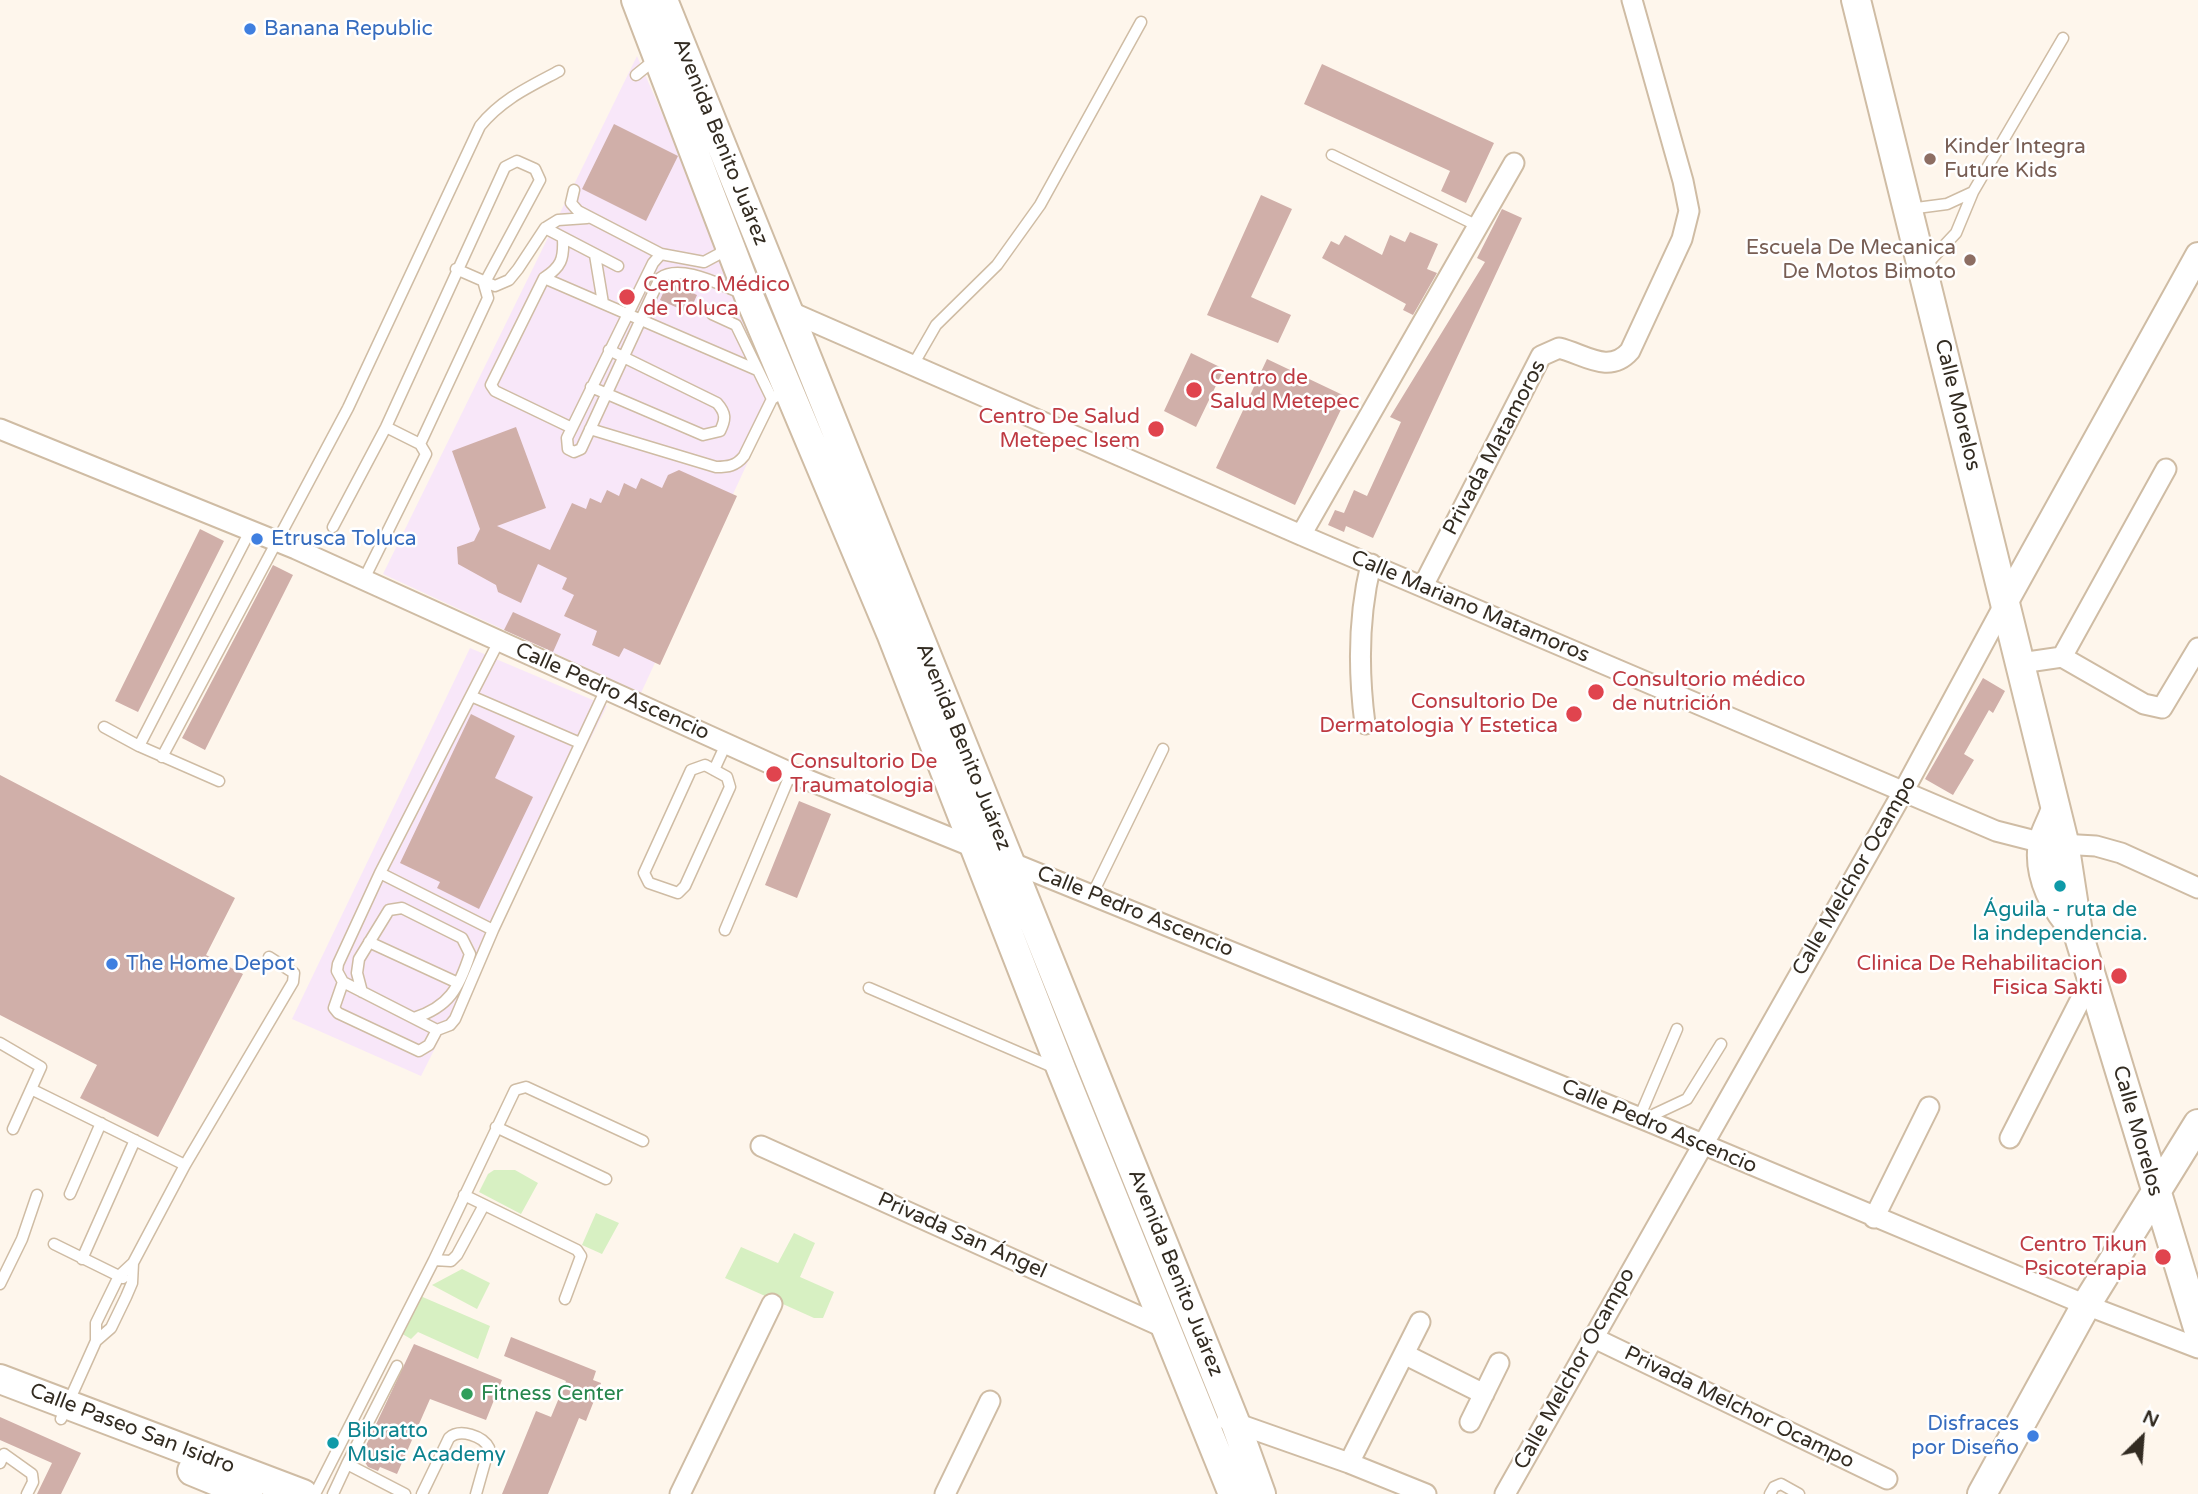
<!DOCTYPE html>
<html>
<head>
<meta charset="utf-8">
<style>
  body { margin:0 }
  #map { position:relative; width:2198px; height:1494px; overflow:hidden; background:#fef6ec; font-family:"Varela Round",sans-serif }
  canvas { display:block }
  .north { position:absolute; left:2107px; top:1403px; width:70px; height:70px; -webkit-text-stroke:5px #fff; paint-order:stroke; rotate:25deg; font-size:19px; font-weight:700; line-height:28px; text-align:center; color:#332c22 }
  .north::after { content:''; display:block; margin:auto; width:24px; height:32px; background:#332c22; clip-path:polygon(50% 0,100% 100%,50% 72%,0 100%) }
</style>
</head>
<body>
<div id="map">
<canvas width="2198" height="1494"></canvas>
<div class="north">N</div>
</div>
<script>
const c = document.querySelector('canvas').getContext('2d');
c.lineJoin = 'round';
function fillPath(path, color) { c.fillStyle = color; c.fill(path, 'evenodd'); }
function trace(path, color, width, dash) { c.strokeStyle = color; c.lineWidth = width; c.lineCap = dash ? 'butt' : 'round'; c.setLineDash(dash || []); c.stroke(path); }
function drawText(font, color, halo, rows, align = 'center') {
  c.font = font + ' "Varela Round",sans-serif'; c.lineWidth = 5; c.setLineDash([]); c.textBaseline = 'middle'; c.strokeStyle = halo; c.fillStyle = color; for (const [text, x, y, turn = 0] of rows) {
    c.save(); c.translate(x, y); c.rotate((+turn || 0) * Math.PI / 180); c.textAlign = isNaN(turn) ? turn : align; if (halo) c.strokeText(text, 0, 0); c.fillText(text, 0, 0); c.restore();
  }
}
const medical = new Path2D(`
  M637,56L681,157L777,399L641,693L383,574Z
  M470,648L607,706L421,1076L292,1019Z`);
const green = new Path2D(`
  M494,1170H515L538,1183L521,1214L479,1192L488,1174Z
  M596,1213L619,1223L602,1254L582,1245Z
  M794,1233L815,1243L800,1277L834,1292L823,1318H814L725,1278L741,1247L778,1263Z
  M462,1269L490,1283L477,1309L432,1285Z
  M418,1295L490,1326L478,1359L418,1332L411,1339L399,1332Z`);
const building = new Path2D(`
  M1322,64L1494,143L1466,203L1441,191L1450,171L1304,104Z
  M614,124L678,156L646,221L582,189Z
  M1261,195L1292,209L1251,297L1291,315L1278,343L1207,315Z
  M1502,209L1522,218L1373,538L1346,526L1344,532L1328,525L1335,510L1344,513L1354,490L1367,496L1401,422L1390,417L1485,262L1477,258Z
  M1410,232L1438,244L1427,269L1437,273L1413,315L1403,310L1406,304L1322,258L1331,241L1339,245L1345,235L1382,255L1390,235L1405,242Z
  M668,282L697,295L689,313L660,300Z
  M1191,353L1224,369L1196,427L1164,411Z
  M1267,359L1347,397L1295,505L1216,468Z
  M516,427L546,508L497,526L550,550L572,503L586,509L590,498L601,503L607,490L619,496L624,483L636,489L641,478L662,488L668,475L679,470L737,496L660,665L624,648L619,657L592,645L597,631L564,616L574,595L562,589L567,578L538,564L521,603L498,592L496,585L458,564L457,547L474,541L480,529L452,451Z
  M200,529L224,541L138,712L115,701Z
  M273,565L293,575L205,750L182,738Z
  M513,612L561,634L553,652L504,630Z
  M1983,678L2005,691L1993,713L1989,710L1964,754L1974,760L1953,795L1925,779Z
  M471,714L515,736L495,778L533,797L479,909L437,888L440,882L400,863Z
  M0,775L235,898L206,955L243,974L158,1137L80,1098L97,1065L0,1015Z
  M799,801L831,814L797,898L765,885Z
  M511,1337L596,1371L593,1380L601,1383L586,1421L579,1418L548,1494H502L536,1411L551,1417L566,1381L504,1356Z
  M414,1344L502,1380L486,1420L430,1399L397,1474L380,1467L378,1471L368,1467L361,1456Z
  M0,1417L81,1453L61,1494H37L52,1463L0,1440Z`);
const service = new Path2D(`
  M636,75L657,58
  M1332,155L1478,226
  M574,190L571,203L578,211L661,254
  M1909,209L1947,204L1973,192
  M545,228L558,220L587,218
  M563,239C564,259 561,267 544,278L491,385L495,391L572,428
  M725,244L719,254L704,262L661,254L653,263L567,438L568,449L574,452L581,449L660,278C681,263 722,286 744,294
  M595,255L603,303
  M1926,265L1956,233L1973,192L2063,38
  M456,269L495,286L509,280L518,269L545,228L618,266
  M544,278L757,370
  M712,314L736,325L772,399
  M913,365L936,325L997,265L1040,205L1141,22
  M591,387L703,435L720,431C726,419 726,413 717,403L609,350
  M590,429L716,467C728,467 736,466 744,456L772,399L786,390
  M333,527L386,427L505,167L517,161L535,169L540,180L484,284L488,298L420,444L386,427
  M364,579L426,454L420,444
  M499,641L380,873L493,930L606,689
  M471,696L580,743
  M104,727L139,746L219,781
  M139,746L250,531
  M162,757L348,408L480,126C502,99 529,87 559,71
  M705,765L727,777L730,787L685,886L678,893L649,883L644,873L691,770Z
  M714,770L726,744
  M380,873L338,964L337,971L343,982L437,1030L450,1025L455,1019L493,930
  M1092,895L1163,749
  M725,930L791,773
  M369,942L458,983
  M343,982L334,1008L338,1013L419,1051L429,1045L437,1030
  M869,988L1055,1068
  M362,992L357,973L359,959L389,910L402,908L462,938L470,954C459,988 449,1007 414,1018
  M0,1043L41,1067L13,1129
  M33,1090L185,1165
  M1639,1118L1677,1029
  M1650,1122L1655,1114L1687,1099L1721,1044
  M496,1127L606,1179
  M70,1194L101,1123
  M464,1195L577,1250L581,1256L565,1299
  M54,1244L123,1278
  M82,1259L135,1140
  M434,1260L451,1261L457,1255L484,1205
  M0,1284L22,1239L37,1195
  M96,1341V1323L119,1276L133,1263L185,1165L293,982L294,973L269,957
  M397,1366L347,1464L405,1494
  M61,1419L96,1341L111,1328L126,1297L132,1283L133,1263
  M0,1463L4,1454L32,1474L33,1482L27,1494
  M315,1494L434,1260L515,1090L526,1087L643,1141
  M333,1494L347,1464
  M422,1494L449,1438C460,1428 483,1436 489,1448L476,1494
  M1770,1494L1774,1487L1781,1484L1799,1494`);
const minor = new Path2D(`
  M784,309L1301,535L1996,831L2043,843L2096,846L2121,853L2198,888
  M0,429L296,549L791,773L1650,1122L2086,1305L2198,1348
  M1301,535L1514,163
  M1423,586L1541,356L1559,348C1584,354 1609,375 1630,351L1682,239L1689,211L1683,181L1632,0
  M2062,657L2166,469
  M2021,663L2062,657L2144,704L2162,708L2198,648
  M1365,724C1358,670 1358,617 1371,564
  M2010,1138L2092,977
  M761,1146L1163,1327
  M1874,1218L1929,1107
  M1592,1337L1887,1479
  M1404,1354L1484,1394
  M1227,1420L1349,1463L1426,1494
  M1470,1422L1499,1363
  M1349,1463L1420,1322
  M680,1494L772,1304
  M945,1494L990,1401
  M1505,1494L1903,792L2004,605`);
const tertiary = new Path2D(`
  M2004,605L2198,255`);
const secondary = new Path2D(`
  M636,0L749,296L891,633L1062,1071L1233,1494
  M663,0L1235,1422L1261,1494
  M1856,0L2064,842L2078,933L2198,1328
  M2055,811C2052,821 2045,832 2043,842C2037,876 2056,910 2078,933
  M0,1379L303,1494
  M192,1471L248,1494
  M1982,1494L2086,1305L2198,1124`);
const markers = [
  [250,29,7,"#3f7fe0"],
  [1930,159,7,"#8d6e63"],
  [1970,260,7,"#8d6e63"],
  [627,297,9,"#e0444e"],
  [1194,390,9,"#e0444e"],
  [1156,429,9,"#e0444e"],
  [257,539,7,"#3f7fe0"],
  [1596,692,9,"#e0444e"],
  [1574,714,9,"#e0444e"],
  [774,774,9,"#e0444e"],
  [2060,886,7,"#0f9aa8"],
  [112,964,7,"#3f7fe0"],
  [2119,976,9,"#e0444e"],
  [2163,1257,9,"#e0444e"],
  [467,1394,7,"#2e9e5b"],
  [2033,1436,7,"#3f7fe0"],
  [333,1443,7,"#0f9aa8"]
];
const shopNames = [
  ["Banana Republic",264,29],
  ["Etrusca Toluca",271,539],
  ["The Home Depot",126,964],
  ["Disfraces",2019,1424,"right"],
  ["por Diseño",2019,1448,"right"]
];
const streetNames = [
  ["Avenida Benito Juárez",720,142,68],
  ["Calle Morelos",1957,405,76],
  ["Privada Matamoros",1495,448,-62],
  ["Calle Mariano Matamoros",1470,607,23],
  ["Calle Pedro Ascencio",612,692,24],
  ["Avenida Benito Juárez",963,747,68],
  ["Calle Melchor Ocampo",1855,876,-60],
  ["Calle Pedro Ascencio",1135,912,22],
  ["Calle Pedro Ascencio",1659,1127,23],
  ["Calle Morelos",2137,1131,74],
  ["Privada San Ángel",962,1236,24],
  ["Avenida Benito Juárez",1175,1273,68],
  ["Calle Melchor Ocampo",1575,1369,-61],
  ["Privada Melchor Ocampo",1739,1408,26],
  ["Calle Paseo San Isidro",132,1429,21]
];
const educationNames = [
  ["Kinder Integra",1944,147],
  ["Future Kids",1944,171],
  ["Escuela De Mecanica",1956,248,"right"],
  ["De Motos Bimoto",1956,272,"right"]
];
const healthNames = [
  ["Centro Médico",643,285],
  ["de Toluca",643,309],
  ["Centro de",1210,378],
  ["Salud Metepec",1210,402],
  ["Centro De Salud",1140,417,"right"],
  ["Metepec Isem",1140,441,"right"],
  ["Consultorio médico",1612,680],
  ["de nutrición",1612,704],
  ["Consultorio De",1558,702,"right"],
  ["Dermatologia Y Estetica",1558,726,"right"],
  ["Consultorio De",790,762],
  ["Traumatologia",790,786],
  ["Clinica De Rehabilitacion",2103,964,"right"],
  ["Fisica Sakti",2103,988,"right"],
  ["Centro Tikun",2147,1245,"right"],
  ["Psicoterapia",2147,1269,"right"]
];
const cultureNames = [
  ["Águila - ruta de",2060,910],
  ["la independencia.",2060,934],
  ["Bibratto",347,1431,"left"],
  ["Music Academy",347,1455,"left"]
];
const leisureNames = [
  ["Fitness Center",481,1394]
];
fillPath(medical, '#f8e7f9');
fillPath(green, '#d7f0c2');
fillPath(building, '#d0afa9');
trace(service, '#cfbca4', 13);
trace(minor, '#cfbca4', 23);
trace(tertiary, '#cfbca4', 28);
trace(secondary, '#cfbca4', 32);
trace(service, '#fff', 10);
trace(minor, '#fff', 19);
trace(tertiary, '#fff', 24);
trace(secondary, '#fff', 28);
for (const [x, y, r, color] of markers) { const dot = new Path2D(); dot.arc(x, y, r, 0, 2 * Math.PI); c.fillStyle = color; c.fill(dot); trace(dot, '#fff', 2.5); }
drawText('21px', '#366cbe', '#fff', shopNames, 'left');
drawText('21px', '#332c22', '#fff', streetNames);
drawText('21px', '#785e54', '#fff', educationNames, 'left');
drawText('21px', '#be3a42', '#fff', healthNames, 'left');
drawText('21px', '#0d838f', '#fff', cultureNames);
drawText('21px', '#27864d', '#fff', leisureNames, 'left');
</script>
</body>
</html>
